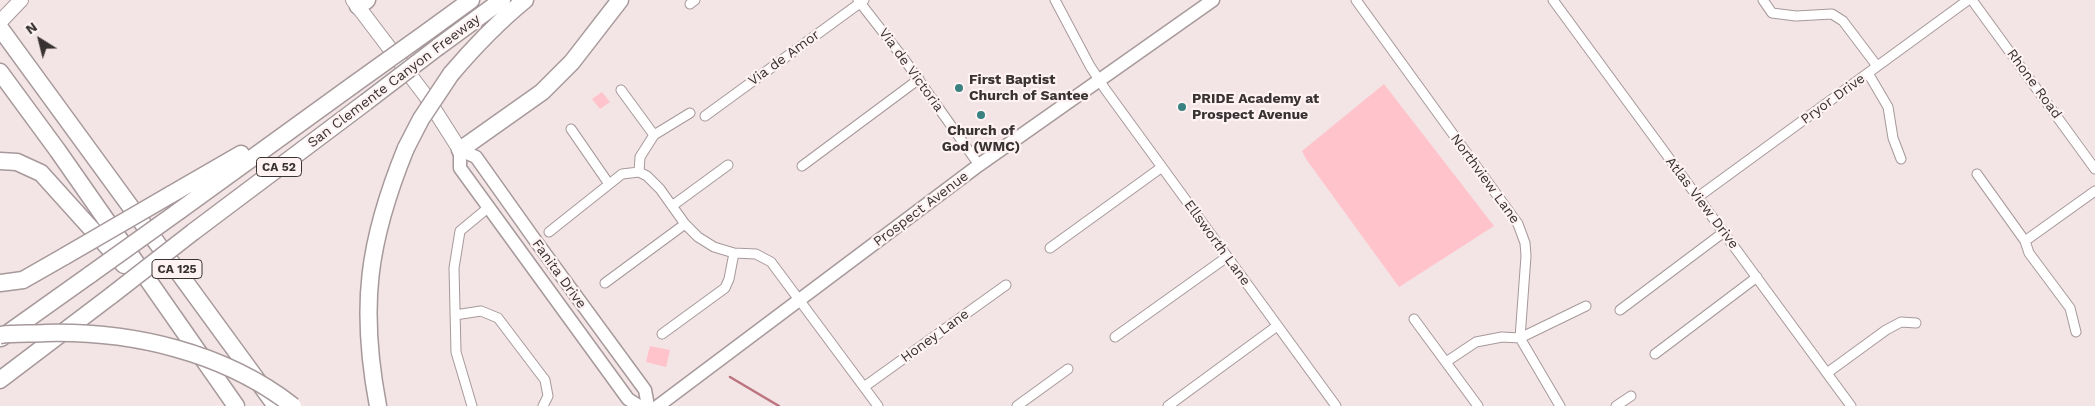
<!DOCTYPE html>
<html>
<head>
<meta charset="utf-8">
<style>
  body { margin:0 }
  #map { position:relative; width:2095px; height:406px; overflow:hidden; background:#f3e4e5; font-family:"Work Sans",sans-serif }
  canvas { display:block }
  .north { position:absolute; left:15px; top:15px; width:50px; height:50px; -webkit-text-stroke:4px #fef2f3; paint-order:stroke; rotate:324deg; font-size:14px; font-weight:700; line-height:20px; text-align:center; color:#383233 }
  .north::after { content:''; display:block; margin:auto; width:18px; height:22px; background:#383233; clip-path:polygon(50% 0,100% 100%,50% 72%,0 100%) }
</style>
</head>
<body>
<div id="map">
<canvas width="2095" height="406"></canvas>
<div class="north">N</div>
</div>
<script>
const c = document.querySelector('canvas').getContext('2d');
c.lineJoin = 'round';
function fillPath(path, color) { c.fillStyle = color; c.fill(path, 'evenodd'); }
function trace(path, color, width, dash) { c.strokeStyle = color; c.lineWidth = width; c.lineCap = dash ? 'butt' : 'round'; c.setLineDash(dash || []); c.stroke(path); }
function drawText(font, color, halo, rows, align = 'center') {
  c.font = font + ' "Work Sans",sans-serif'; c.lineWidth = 4.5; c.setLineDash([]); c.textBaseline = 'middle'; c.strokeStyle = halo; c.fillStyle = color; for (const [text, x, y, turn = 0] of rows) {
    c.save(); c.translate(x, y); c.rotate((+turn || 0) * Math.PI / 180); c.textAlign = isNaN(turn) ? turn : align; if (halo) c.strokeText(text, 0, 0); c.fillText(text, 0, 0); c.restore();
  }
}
const green = new Path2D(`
  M1384,84L1494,226L1399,287L1306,159L1302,151Z
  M602,92L610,102L600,109L592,99Z
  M650,346L670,350L666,367L646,362Z`);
const stream = new Path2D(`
  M730,377L779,406`);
const minor = new Path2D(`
  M858,0L904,59L979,165
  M1055,0L1090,66L1105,89L1336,406
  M1356,0L1518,224L1525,243L1526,256L1520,338L1560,406
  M1553,0L1851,406
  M1763,0L1772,13L1796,16L1832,14L1843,21L1877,66
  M1972,0L2095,169
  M690,4L695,0
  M1868,73L1888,107L1893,138L1901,159
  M621,90L654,135L640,157L639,172
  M705,116L864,0
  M571,129L609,184
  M654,135L690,113
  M802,166L919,79
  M1977,174L2025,241L2029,253L2070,308L2076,332
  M1698,197L1968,0
  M672,206L728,165
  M549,232L622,174L639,172L647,176L660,189L685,224L698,237L714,247L734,253L756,254L771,262L878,406
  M2025,241L2095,191
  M1050,248L1162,167
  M605,283L685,224
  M1620,310L1724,232
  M455,315L481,311L498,318L545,380L548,396L543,406
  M1414,319L1478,406
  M662,334L725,288L729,279L734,253
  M1115,337L1227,257
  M1655,354L1757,277
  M1446,362L1476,342L1502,337L1520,338L1586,306
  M1827,373L1886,330L1901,322L1916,323
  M864,387L1006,285
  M472,406L456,352L454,268L460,231L489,207
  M1017,406L1068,369
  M1168,406L1277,326
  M1616,406L1631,396`);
const secondary = new Path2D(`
  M639,406L628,399L460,168V150L476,157L535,240L645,390L648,406
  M658,406L979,165L1213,0`);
const primary = new Path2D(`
  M353,0L425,95L460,150
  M0,22L21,0`);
const motorway = new Path2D(`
  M358,6L367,0
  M0,28L276,406
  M427,32L471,0
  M438,47L502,0
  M0,72L58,151L236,406
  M451,74C474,47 498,22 525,0
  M460,150L542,92L572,62L620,0
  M0,161L17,162L41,173L124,265
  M170,195L241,154
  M179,211L353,85
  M193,232L366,102
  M0,283L23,280L65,256
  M1,338L91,274
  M0,380L112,295
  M378,406C359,306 368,241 406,148`);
const motorwayBridge = new Path2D(`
  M353,85L427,32
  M366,102L438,47
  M406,148L421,119L451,74
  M65,256L170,195
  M91,274L179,211
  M112,295L193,232
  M0,335C15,333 31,334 46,333C132,331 224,352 293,406`);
const markers = [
  [959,88,5,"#398281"],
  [1182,107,5,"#398281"],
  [981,115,5,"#398281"]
];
const shields = [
  [279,167,45],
  [177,269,50]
];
const shieldNames = [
  ["CA 52",279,167],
  ["CA 125",177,269]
];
const streetNames = [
  ["Via de Amor",784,58,-36],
  ["Via de Victoria",911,70,54],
  ["San Clemente Canyon Freeway",394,81,-37],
  ["Rhone Road",2034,84,54],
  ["Pryor Drive",1833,99,-36],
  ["Northview Lane",1485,179,54],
  ["Atlas View Drive",1702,203,53],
  ["Prospect Avenue",921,209,-37],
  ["Ellsworth Lane",1217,243,54],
  ["Fanita Drive",559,274,54],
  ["Honey Lane",935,336,-36]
];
const poiNames = [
  ["First Baptist",969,80],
  ["Church of Santee",969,96],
  ["PRIDE Academy at",1192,99],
  ["Prospect Avenue",1192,115],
  ["Church of",981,131,"center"],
  ["God (WMC)",981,147,"center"]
];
fillPath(green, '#ffc3cb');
trace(stream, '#bc747f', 2.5);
trace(minor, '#a7999b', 11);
trace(secondary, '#a7999b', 15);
trace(primary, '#a7999b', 16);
trace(motorway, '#a7999b', 19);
trace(minor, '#fff', 9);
trace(secondary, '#fff', 12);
trace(primary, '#fff', 14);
trace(motorway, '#fff', 16);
trace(motorwayBridge, '#a7999b', 19, []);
trace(motorwayBridge, '#fff', 16);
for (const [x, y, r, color] of markers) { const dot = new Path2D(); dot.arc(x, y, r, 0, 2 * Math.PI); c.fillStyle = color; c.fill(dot); trace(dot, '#fef2f3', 2); }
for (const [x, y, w] of shields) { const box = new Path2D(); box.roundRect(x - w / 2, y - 9.5, w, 19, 4); c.fillStyle = '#fef2f3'; c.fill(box); trace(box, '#383233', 1); }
drawText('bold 12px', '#383233', null, shieldNames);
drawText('14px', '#383233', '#fef2f3', streetNames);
drawText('bold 14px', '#383233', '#fef2f3', poiNames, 'left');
</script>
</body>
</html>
